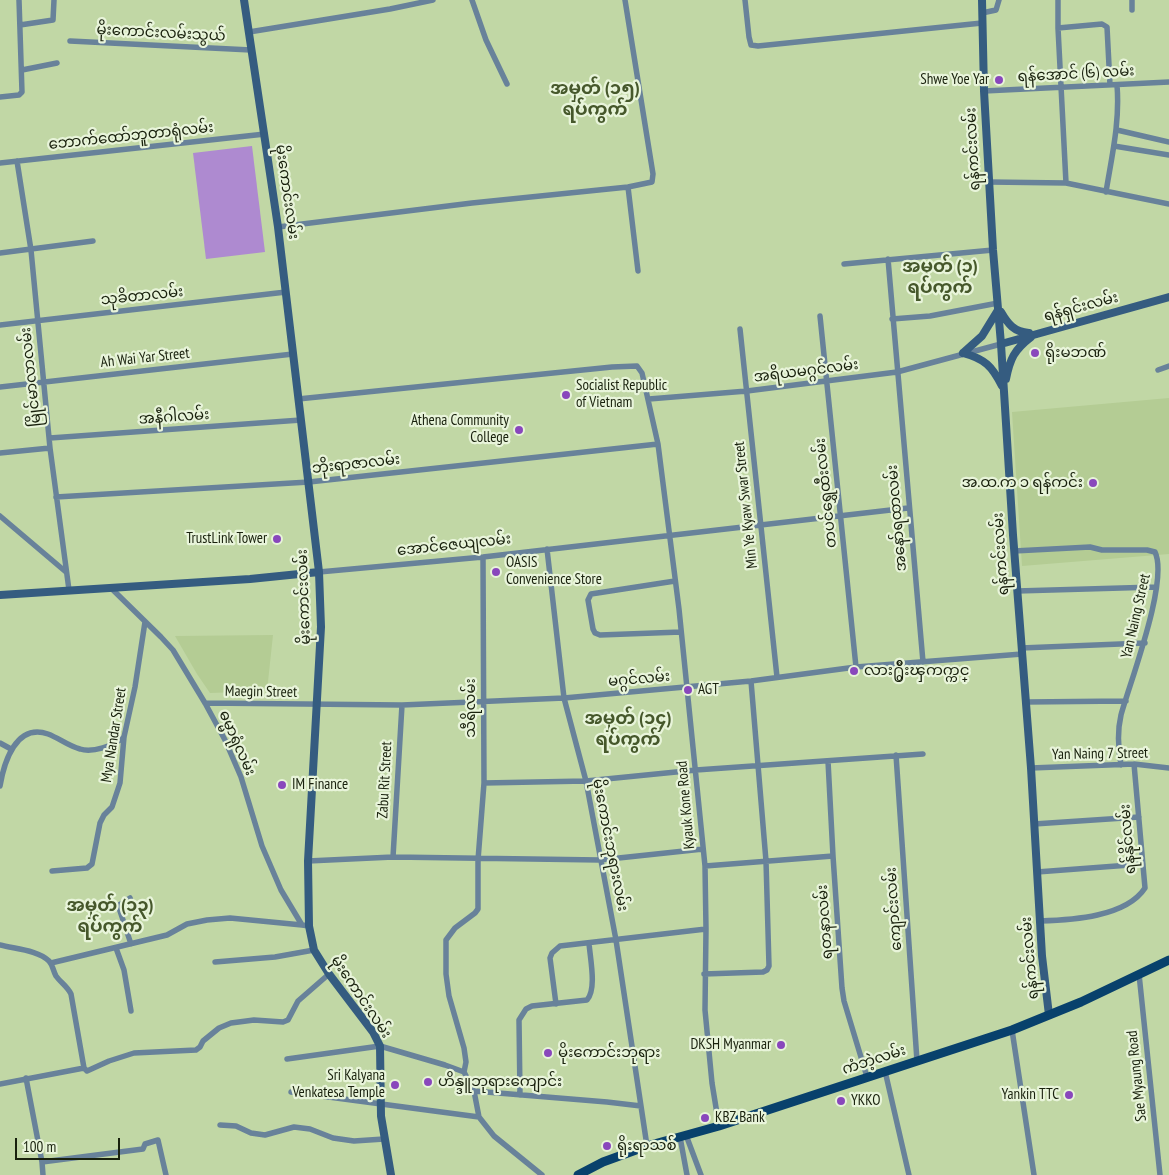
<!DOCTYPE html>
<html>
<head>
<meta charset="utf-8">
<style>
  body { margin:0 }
  #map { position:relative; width:1169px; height:1175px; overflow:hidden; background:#c1d7a5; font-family:"PT Sans Narrow",sans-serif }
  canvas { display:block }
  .scale { position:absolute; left:15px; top:1138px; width:105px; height:22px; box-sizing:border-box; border:2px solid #19210d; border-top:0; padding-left:6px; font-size:15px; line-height:18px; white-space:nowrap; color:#19210d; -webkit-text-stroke:4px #e8f4da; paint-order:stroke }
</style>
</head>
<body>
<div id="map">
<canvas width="1169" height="1175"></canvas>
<div class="scale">100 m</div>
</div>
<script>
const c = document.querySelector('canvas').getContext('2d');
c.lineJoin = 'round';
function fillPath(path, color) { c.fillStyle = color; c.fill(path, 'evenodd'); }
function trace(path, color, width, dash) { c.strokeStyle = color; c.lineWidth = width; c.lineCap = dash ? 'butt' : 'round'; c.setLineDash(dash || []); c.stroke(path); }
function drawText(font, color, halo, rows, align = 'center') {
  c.font = font + ' "PT Sans Narrow","Noto Sans Myanmar",sans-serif'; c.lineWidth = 4.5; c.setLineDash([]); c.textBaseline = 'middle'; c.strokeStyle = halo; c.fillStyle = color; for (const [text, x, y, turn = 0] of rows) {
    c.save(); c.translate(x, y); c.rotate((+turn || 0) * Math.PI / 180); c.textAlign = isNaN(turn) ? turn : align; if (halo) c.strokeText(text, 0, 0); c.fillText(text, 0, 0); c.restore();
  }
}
const built = new Path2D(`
  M1169,398V554L1022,566L1012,412Z
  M273,635L267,691L210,693L197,674L175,636Z`);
const green = new Path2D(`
  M252,146L265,252L206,259L193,153Z`);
const street = new Path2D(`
  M472,0L486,40L507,84
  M745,0L749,37L751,45L758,46L982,23
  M1058,0V28L1066,183
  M1132,10V0
  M982,13L996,10L999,0
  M20,25L53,20L54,0
  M1058,28L1102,24L1107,27L1110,85
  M249,32L390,9L433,0
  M70,41L251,50
  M22,70L57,63
  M984,91L1169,82
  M0,97L19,95L22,92L19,0
  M1117,130L1169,142
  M1114,146L1169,155
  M17,161L31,250L50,448L69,590
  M0,163L265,134
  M989,182L1066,183L1169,204
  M628,187L638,271
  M1106,192C1112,155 1120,122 1117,85
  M278,227L472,203L628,187L652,182L653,174L625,0
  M0,253L93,241
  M888,259L923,662
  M844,264L993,250
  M820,316L856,667
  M892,319L930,316L998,303
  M0,325L286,292
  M740,329L777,677
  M1158,370L1169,366
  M0,387L293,354
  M298,399L612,367L637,366L642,373L658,444L679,609L705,866L706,929L705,1010L712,1083L719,1126
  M649,399L747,391L897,372L1001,344
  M50,438L301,420
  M0,453L50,448
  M56,497L309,482L658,444
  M0,516L66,572
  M547,549L564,698L586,781L616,940L647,1146
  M1014,551L1090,547L1102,550H1147L1155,552C1169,581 1130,682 1121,715C1117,732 1118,748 1121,765
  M319,572L483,557L908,508
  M675,581L591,594L588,600L593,629L595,633L600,635L681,632
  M111,588L161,637L173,650L205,703L225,740L241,777L262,846L281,890L302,925L309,926
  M1017,591L1156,587
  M1021,648L1145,643
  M1026,702L1126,701
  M205,703L402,705L564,698L751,681L856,667L1022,654
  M0,743L11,749
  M896,755L917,1061
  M828,761L833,856L842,988L844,1001L867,1077
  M1031,768L1134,764L1169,768
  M484,783L586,781L696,770L923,754
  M0,786C4,762 16,723 48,734C59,738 68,746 80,749C92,753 114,746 124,737
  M1034,824L1139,817
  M393,857L402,705
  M308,861L393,857L600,860L703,849
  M705,866L833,856
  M52,871L87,868L92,864L100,823L104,815L112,807L120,783L124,737L135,687L145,622
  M1037,872L1143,864
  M130,898L119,905V908L131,944
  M1040,921C1072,920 1126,917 1145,888L1134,764
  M0,945C15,949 38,950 49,961C53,965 53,971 56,976C61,983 67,986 71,994L84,1068L87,1071L109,1061L134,1053L196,1050L200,1047L203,1041L219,1028L231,1023L254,1020L283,1022L288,1020L298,1001L329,974
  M116,948L124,970L131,1011
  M215,962L275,957L314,950
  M51,963L167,935L187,924L207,920L230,918L302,925
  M704,974L763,972L767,970L769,966L766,861L751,681
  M1139,974L1160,1175
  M556,1004L550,958L552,953L560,946L706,929
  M1012,1030L1034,1175
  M287,1059L380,1046L445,1065L464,1072L474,1091L479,1117L494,1136L542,1175
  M885,1071L909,1175
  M464,1072L466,1062L464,1048L449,996L446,974V940L455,928L475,913L478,909V860L484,783L483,557
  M26,1078L42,1162L43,1175
  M0,1084L84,1068
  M474,1091L607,1102L641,1106
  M291,1092L479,1117
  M520,1095L519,1020L526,1009L532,1006L587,1000C597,989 590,958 589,943
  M220,1125L236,1126L251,1133L265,1135L294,1127L310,1129L333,1138L354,1141L384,1139
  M686,1135L701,1175
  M680,1137L687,1175
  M42,1162L143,1149L145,1144L158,1140L166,1175`);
const secondary = new Path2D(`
  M244,0L278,227L319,572L321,627L308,861L309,926L314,950L329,974L373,1032L380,1046L381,1116L391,1175
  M982,0L984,91L993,250L1001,344L1013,535L1031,768L1042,956L1049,1015
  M1001,312C1008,324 1014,332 1029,333
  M1001,344L1169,297
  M963,353C985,359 992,366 1002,386
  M963,353L982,336L998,310
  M1006,379C1010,359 1014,350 1031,337
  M0,595L250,579L319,572`);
const primary = new Path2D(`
  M578,1175L603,1162L647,1146L719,1126L1012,1030L1081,1002L1169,960`);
const markers = [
  [999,80,5,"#8947bc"],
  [1035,353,5,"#8947bc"],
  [566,395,5,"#8947bc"],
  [519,430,5,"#8947bc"],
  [1093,483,5,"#8947bc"],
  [277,539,5,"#8947bc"],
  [496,572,5,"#8947bc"],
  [854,671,5,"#8947bc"],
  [688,690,5,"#8947bc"],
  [282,785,5,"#8947bc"],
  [781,1045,5,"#8947bc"],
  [548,1053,5,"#8947bc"],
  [428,1082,5,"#8947bc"],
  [395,1085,5,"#8947bc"],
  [1069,1095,5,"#8947bc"],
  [841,1101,5,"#8947bc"],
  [705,1118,5,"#8947bc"],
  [607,1146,5,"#8947bc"]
];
const streetNames = [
  ["မိုးကောင်းလမ်းသွယ်",161,33,3],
  ["ရန်အောင် (၆) လမ်း",1076,74,-3],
  ["ဘောက်ထော်ဘူတာရုံလမ်း",131,136,-6],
  ["ရန်ကင်းလမ်း",973,149,-93],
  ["မိုးကောင်းလမ်း",287,192,82],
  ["သုခိတာလမ်း",142,296,-6],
  ["ရန်ရှင်းလမ်း",1081,307,-15],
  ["Ah Wai Yar Street",145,358,-6],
  ["အရိယမဂ္ဂင်လမ်း",806,371,-7],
  ["မြိုင်မာလာလမ်း",31,377,-96],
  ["အနီဂါလမ်း",174,417,-4],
  ["ဘိုးရာဇာလမ်း",356,464,-6],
  ["တပင်ရွှေထီးလမ်း",826,493,-96],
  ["Min Ye Kyaw Swar Street",746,505,-96],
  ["အနော်ရထာလမ်း",897,518,-95],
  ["အောင်ဇေယျလမ်း",454,545,-6],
  ["ရန်ကင်းလမ်း",1001,554,-94],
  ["မိုးကောင်းလမ်း",304,597,-92],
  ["Yan Naing Street",1136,616,-77],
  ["မဂ္ဂင်လမ်း",639,679,-5],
  ["Maegin Street",261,692,1],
  ["သီရိလမ်း",471,708,-90],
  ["Mya Nandar Street",114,735,-81],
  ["ဓမ္မာရုံလမ်း",237,743,66],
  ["Yan Naing 7 Street",1100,754,-1],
  ["Zabu Rit Street",385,780,-87],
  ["Kyauk Kone Road",686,805,-95],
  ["ရန်နိုင်လမ်း",1128,839,-95],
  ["မိုးကောင်းဘုရားလမ်း",610,845,79],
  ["ကျောင်းလမ်း",894,909,-94],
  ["ရတနာလမ်း",825,922,-94],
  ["ရန်ကင်းလမ်း",1030,958,-95],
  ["မိုးကောင်းလမ်း",361,997,56],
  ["ကံဘဲ့လမ်း",874,1060,-18],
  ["Sae Myaung Road",1137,1076,-96]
];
const poiNames = [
  ["Shwe Yoe Yar",989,80,"right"],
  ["ရိုးမဘဏ်",1045,353],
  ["Socialist Republic",576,386],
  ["of Vietnam",576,403],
  ["Athena Community",509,421,"right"],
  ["College",509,438,"right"],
  ["အ.ထ.က ၁ ရန်ကင်း",1083,483,"right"],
  ["TrustLink Tower",267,539,"right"],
  ["OASIS",506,563],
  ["Convenience Store",506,580],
  ["လား႐ွိဳးၾကက္ကင္",864,671],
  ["AGT",698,690],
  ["IM Finance",292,785],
  ["DKSH Myanmar",771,1045,"right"],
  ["မိုးကောင်းဘုရား",558,1053],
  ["Sri Kalyana",385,1076,"right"],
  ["Venkatesa Temple",385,1093,"right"],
  ["ဟိန္ဒူဘုရားကျောင်း",438,1082],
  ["Yankin TTC",1059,1095,"right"],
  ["YKKO",851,1101],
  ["KBZ Bank",715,1118],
  ["ရိုးရာသစ်",617,1146]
];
const quarterNames = [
  ["အမှတ် (၁၅)",595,89],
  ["ရပ်ကွက်",595,110],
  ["အမှတ် (၁)",940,267],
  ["ရပ်ကွက်",940,288],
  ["အမှတ် (၁၄)",628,719],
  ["ရပ်ကွက်",628,740],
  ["အမှတ် (၁၃)",110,906],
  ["ရပ်ကွက်",110,927]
];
fillPath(built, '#b4cc94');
fillPath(green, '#ae8ad0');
trace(street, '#68829a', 5.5);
trace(secondary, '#355c80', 8);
trace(primary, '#08416c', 9);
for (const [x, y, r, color] of markers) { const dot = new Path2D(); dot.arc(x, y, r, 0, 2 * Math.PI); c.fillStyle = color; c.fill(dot); trace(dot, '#e8f4da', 2); }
drawText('15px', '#19210d', '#e8f4da', streetNames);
drawText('15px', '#19210d', '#e8f4da', poiNames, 'left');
drawText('bold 18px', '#46582b', '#e8f4da', quarterNames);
</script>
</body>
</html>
